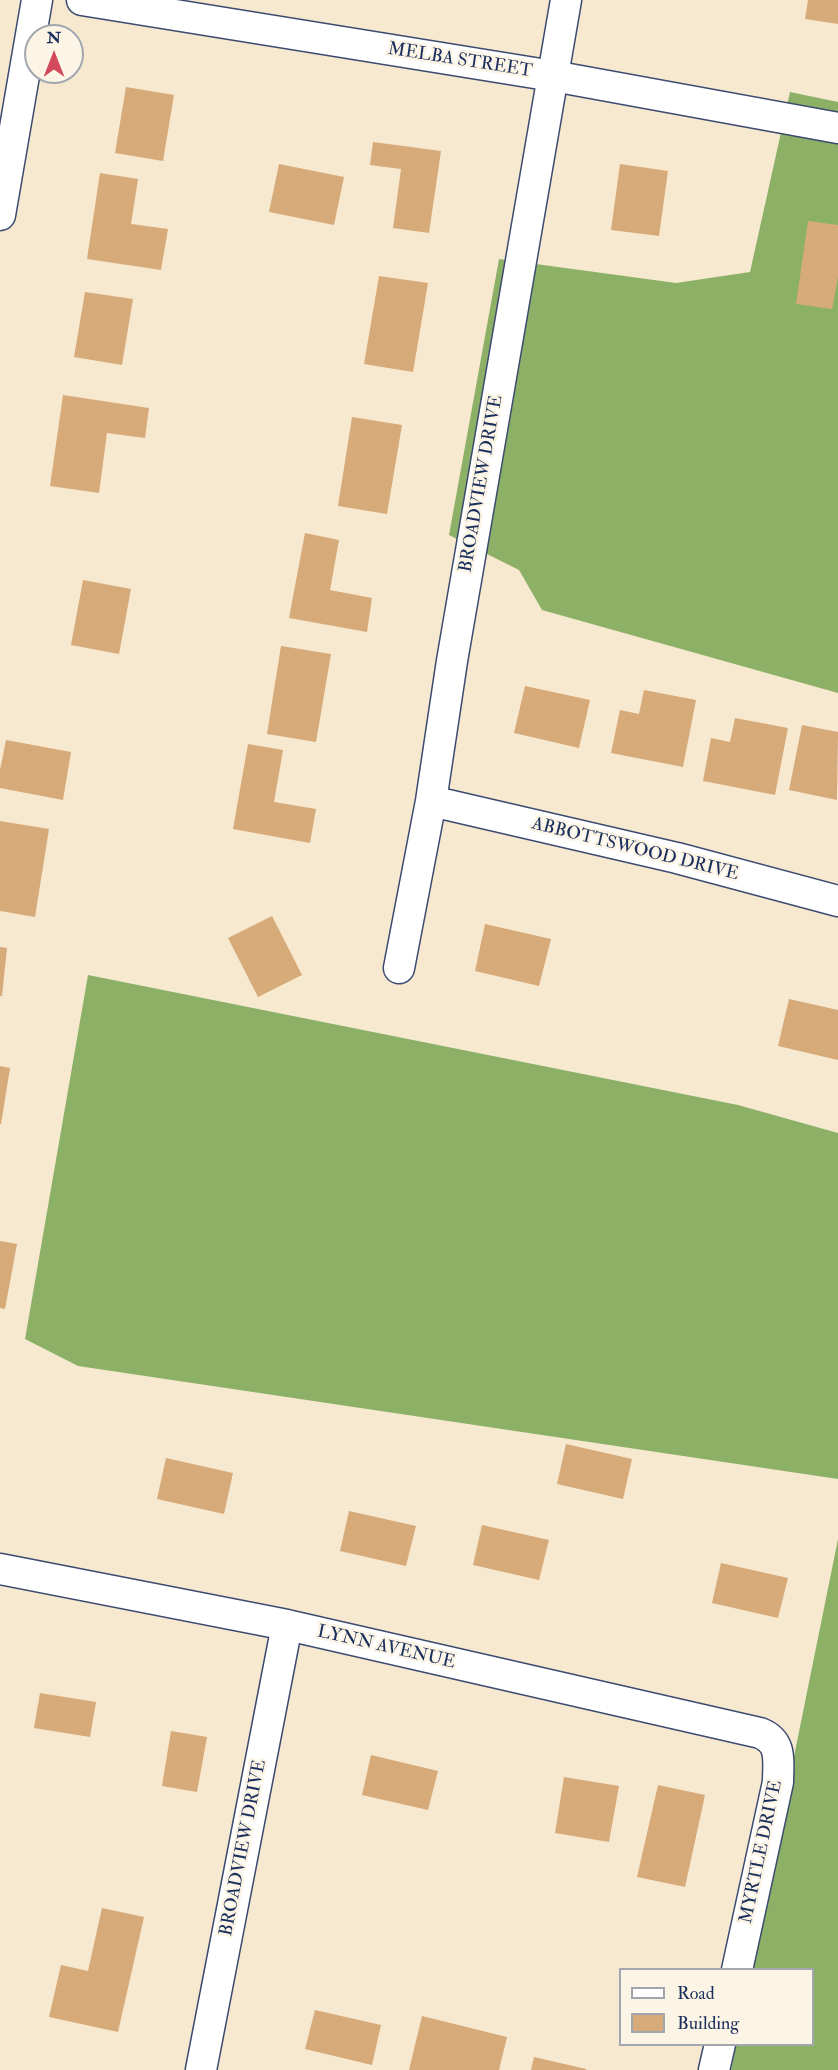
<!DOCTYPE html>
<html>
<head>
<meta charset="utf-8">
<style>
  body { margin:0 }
  #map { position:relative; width:838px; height:2070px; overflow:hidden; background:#f7e8d0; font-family:"IM FELL Double Pica",serif }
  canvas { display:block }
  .legend { position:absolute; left:619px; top:1968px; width:195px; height:78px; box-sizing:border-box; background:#fcf5e5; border:2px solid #a2a6af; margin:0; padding:8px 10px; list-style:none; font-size:18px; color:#1b2f5e }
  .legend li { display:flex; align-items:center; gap:12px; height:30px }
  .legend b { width:30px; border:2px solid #a2a6af }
  .north { position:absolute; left:24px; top:24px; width:60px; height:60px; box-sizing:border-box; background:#fcf5e5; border:2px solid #a2a6af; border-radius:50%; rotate:0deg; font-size:16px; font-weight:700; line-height:24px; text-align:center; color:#1b2f5e }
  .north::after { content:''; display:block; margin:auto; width:21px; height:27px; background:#d1495b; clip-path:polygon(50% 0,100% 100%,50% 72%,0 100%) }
</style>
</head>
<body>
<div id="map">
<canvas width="838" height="2070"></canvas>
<ul class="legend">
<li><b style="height:8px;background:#fff"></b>Road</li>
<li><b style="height:16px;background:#d7aa79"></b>Building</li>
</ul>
<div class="north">N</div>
</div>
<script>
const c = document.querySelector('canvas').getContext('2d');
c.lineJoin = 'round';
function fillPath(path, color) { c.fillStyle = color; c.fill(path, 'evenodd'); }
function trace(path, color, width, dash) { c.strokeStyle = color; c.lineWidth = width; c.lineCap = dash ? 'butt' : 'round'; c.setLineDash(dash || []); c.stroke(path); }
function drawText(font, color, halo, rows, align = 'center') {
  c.font = font + ' "IM FELL Double Pica",serif'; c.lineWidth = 5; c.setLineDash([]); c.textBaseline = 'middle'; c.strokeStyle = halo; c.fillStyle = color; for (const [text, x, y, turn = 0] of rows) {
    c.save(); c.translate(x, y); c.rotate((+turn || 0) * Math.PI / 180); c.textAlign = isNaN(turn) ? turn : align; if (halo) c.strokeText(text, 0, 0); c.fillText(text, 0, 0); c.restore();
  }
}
const forest = new Path2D(`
  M790,92L838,102V693L542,610L519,570L449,535L499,259L676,283L750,272Z
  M88,975L738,1105L838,1133V1479L78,1366L25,1339Z
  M838,1539V2070H731L736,2045L812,2044V1970L751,1969Z`);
const building = new Path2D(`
  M808,0H838V24L805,19Z
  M126,87L174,95L163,161L115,153Z
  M373,142L441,151L429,233L393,228L401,169L370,165Z
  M279,164L344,177L334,225L269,212Z
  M620,164L668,171L659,236L611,230Z
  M100,173L138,179L131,224L168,229L161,270L87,259Z
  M808,221L838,225V277L832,309L796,304Z
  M379,276L428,283L413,372L364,364Z
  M85,292L133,299L122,365L74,357Z
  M63,395L149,408L145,438L107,433L99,493L50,486Z
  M352,417L402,425L387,514L338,506Z
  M305,533L339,540L330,590L372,598L367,632L289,618Z
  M83,580L131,589L119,654L71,645Z
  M281,646L331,654L316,742L267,734Z
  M525,686L590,700L579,748L514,733Z
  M644,690L696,700L683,767L611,753L620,710L639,714Z
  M735,718L788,728L775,795L703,781L711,738L730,742Z
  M802,725L838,732L837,800L789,790Z
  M6,740L71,752L63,800L0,788V770Z
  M248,744L283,750L274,802L316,809L310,843L233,829Z
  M0,821L49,829L35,917L0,911Z
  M272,916L302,975L258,997L228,938Z
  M485,924L551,939L539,986L475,971Z
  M0,947L7,948L2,996H0Z
  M789,999L838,1010V1060L778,1046Z
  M0,1066L10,1068L1,1124H0Z
  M0,1241L17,1244L5,1309L0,1308Z
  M566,1444L632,1459L623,1499L557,1484Z
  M166,1458L233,1473L224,1514L157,1499Z
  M349,1511L416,1526L406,1566L340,1551Z
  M482,1525L549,1540L539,1580L473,1565Z
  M721,1563L788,1578L778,1618L712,1603Z
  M40,1693L96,1702L90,1737L34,1728Z
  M171,1731L207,1737L197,1792L162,1786Z
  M371,1755L438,1771L428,1810L362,1795Z
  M564,1777L619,1786L609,1842L555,1833Z
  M658,1785L705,1795L685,1887L637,1877Z
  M102,1908L144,1917L118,2032L49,2017L61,1965L88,1971Z
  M315,2010L381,2025L372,2065L305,2049Z
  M422,2016L507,2037L499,2070H409Z
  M534,2057L586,2069V2070H531Z`);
const minor = new Path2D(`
  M82,0L553,76L838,128
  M0,215L37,0
  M431,801L677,858L838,901
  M399,968L431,801L452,661L566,0
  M0,1569L287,1625L760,1733C783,1742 778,1762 778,1782L737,1970
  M201,2070L287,1625
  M714,2070L720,2044`);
const streetNames = [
  ["MELBA STREET",460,61,9],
  ["BROADVIEW DRIVE",482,484,-80],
  ["ABBOTTSWOOD DRIVE",635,850,14],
  ["LYNN AVENUE",386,1648,13],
  ["BROADVIEW DRIVE",244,1848,-79],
  ["MYRTLE DRIVE",762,1852,-78]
];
fillPath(forest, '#8cb166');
fillPath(building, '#d7aa79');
trace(minor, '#3c4b6f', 33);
trace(minor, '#fff', 30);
drawText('18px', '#1b2f5e', '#fcf5e5', streetNames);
</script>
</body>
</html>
